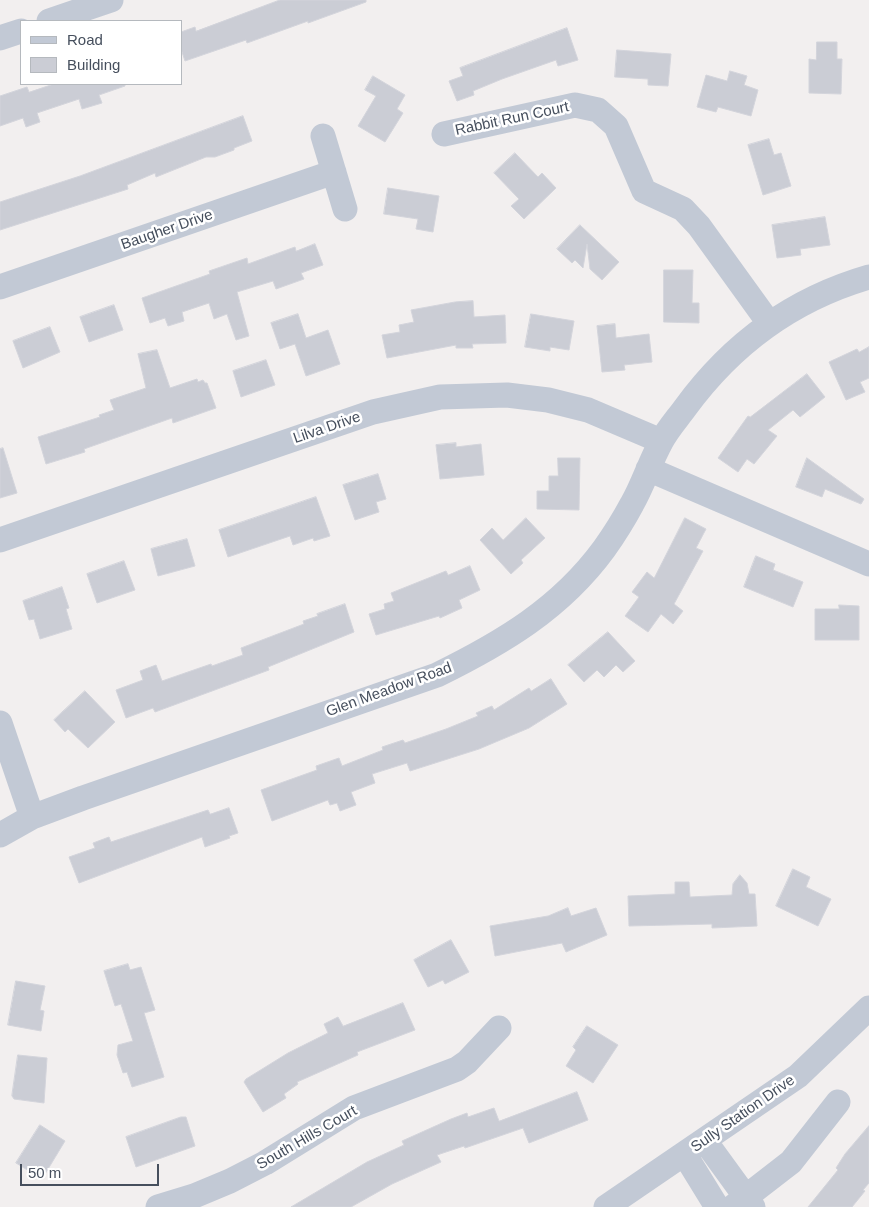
<!DOCTYPE html>
<html>
<head>
<meta charset="utf-8">
<style>
  body { margin:0 }
  #map { position:relative; width:869px; height:1207px; overflow:hidden; background:#f2efef; font-family:Helvetica,sans-serif }
  canvas { display:block }
  .legend { position:absolute; left:20px; top:20px; width:162px; height:65px; box-sizing:border-box; background:#fff; border:1px solid #b5b9be; margin:0; padding:6px 9px; list-style:none; font-size:15px; color:#464f5d }
  .legend li { display:flex; align-items:center; gap:10px; height:25px }
  .legend b { width:25px; border:1px solid #b5b9be }
  .scale { position:absolute; left:20px; top:1164px; width:139px; height:22px; box-sizing:border-box; border:2px solid #464f5d; border-top:0; padding-left:6px; font-size:15px; line-height:18px; white-space:nowrap; color:#464f5d; -webkit-text-stroke:4px #fff; paint-order:stroke }
</style>
</head>
<body>
<div id="map">
<canvas width="869" height="1207"></canvas>
<ul class="legend">
<li><b style="height:6px;background:#c2c9d5"></b>Road</li>
<li><b style="height:14px;background:#cbcdd5"></b>Building</li>
</ul>
<div class="scale">50 m</div>
</div>
<script>
const c = document.querySelector('canvas').getContext('2d');
c.lineJoin = 'round';
function fillPath(path, color) { c.fillStyle = color; c.fill(path, 'evenodd'); }
function trace(path, color, width, dash) { c.strokeStyle = color; c.lineWidth = width; c.lineCap = dash ? 'butt' : 'round'; c.setLineDash(dash || []); c.stroke(path); }
function drawText(font, color, halo, rows, align = 'center') {
  c.font = font + ' Helvetica,sans-serif'; c.lineWidth = 5; c.setLineDash([]); c.textBaseline = 'middle'; c.strokeStyle = halo; c.fillStyle = color; for (const [text, x, y, turn = 0] of rows) {
    c.save(); c.translate(x, y); c.rotate((+turn || 0) * Math.PI / 180); c.textAlign = isNaN(turn) ? turn : align; if (halo) c.strokeText(text, 0, 0); c.fillText(text, 0, 0); c.restore();
  }
}
const building = new Path2D(`
  M280,0H366V2L308,23V21L247,43L246,40L185,61L181,49V32L195,27L196,31Z
  M567,28L578,60L558,66L556,60L502,79L473,91L474,95L457,101L449,81L463,76L460,68Z
  M817,42H837V59H842L841,94L809,93V59L816,60Z
  M617,50L671,54L668,86L648,85V79L615,77Z
  M730,71L747,76L744,85L758,90L751,116L718,107L716,112L697,107L706,75L727,81Z
  M373,76L405,95L397,109L403,113L385,142L358,126L376,96L365,90Z
  M54,84H125V86L99,95L102,103L82,109L79,99L37,113L40,122L26,127L23,118L0,126V96L27,87L29,92Z
  M243,116L252,141L234,148V150L215,157H206L156,177L155,173L127,185L128,189L0,230V202L80,176Z
  M769,139L774,155L781,153L791,186L763,195L748,145Z
  M515,153L538,177L542,173L556,188L524,219L511,206L519,199L494,173Z
  M388,188L439,196L433,232L416,229L418,219L384,214Z
  M825,217L830,245L800,249L801,255L777,258L772,225Z
  M580,225L619,262L602,280L590,269L587,244L583,268L575,260L572,263L557,249Z
  M315,244L323,265L301,273L304,279L276,289L273,281L237,292L249,336L236,340L227,314L214,319L209,303L182,312L184,321L168,326L165,318L150,323L142,298L210,274L209,271L247,258L248,264L295,247L296,251Z
  M664,270H693L692,303H699V323L664,322Z
  M473,301L474,317L505,315L506,343L472,344L473,348H456V345L387,358L382,335L400,332L399,325L414,322L411,310L455,302Z
  M114,305L123,330L89,342L80,317Z
  M298,314L306,338L328,330L340,364L306,376L295,344L280,349L271,323Z
  M531,314L574,321L569,350L550,347V351L525,347Z
  M615,324L616,338L649,334L652,362L624,365L625,370L602,372L597,326Z
  M50,327L60,352L23,368L13,341Z
  M869,347V378L860,382L865,392L846,400L829,362L857,349L859,352Z
  M157,350L170,388L197,379L198,382L203,380L205,383H207L216,408L173,423L172,418L84,449L85,452L46,464L38,437L100,417L99,415L114,410L110,400L146,388L138,354Z
  M266,360L275,385L241,397L233,371Z
  M807,374L825,397L800,417L793,410L768,430L777,436L754,464L747,459L738,472L718,458L748,416L750,417Z
  M456,443V447L481,444L484,475L440,479L436,445Z
  M3,448L17,493L0,498V449Z
  M558,458H580L579,510L537,509V491H549V476H558Z
  M807,458L864,499L861,504L825,489L822,497L796,487Z
  M378,474L386,499L376,502L379,512L355,520L343,485Z
  M316,497L330,536L314,541L313,538L293,545L290,536L228,557L219,530Z
  M526,518L545,538L521,560L523,563L511,574L480,540L492,528L503,540Z
  M685,518L706,529L696,548L703,551L674,604L683,611L673,624L661,614L648,632L625,616L639,597L632,592L647,572L654,578Z
  M187,539L195,566L158,576L151,549Z
  M756,556L775,564L773,570L803,582L793,607L744,587Z
  M124,561L135,590L97,603L87,574Z
  M470,566L480,590L459,600L462,608L440,618L439,616L376,635L369,614L385,609L384,604L394,601L391,593L446,571L448,575Z
  M62,587L69,608L66,609L72,629L40,639L34,619L29,620L23,601Z
  M345,604L354,632L268,667L269,670L155,712L153,708L126,718L116,690L143,680L140,671L156,665L162,681L211,664L212,666L243,655L241,648L304,624L303,621L318,616L317,614Z
  M839,605L859,606V640H815V609H839Z
  M608,632L635,661L623,672L616,665L604,677L597,670L584,682L568,665Z
  M551,679L567,704L529,728L479,749L410,771L407,763L372,774L375,783L351,792L356,805L340,811L337,803L330,805L328,800L272,821L261,790L317,770L316,766L339,758L342,766L383,750L382,747L403,740L405,743L446,729L478,716L476,713L492,706L494,710L529,688L531,691Z
  M85,691L115,722L88,748L68,729L65,732L54,720Z
  M229,808L238,833L229,836L230,838L205,847L202,837L79,883L69,857L95,848L93,843L109,837L111,842L208,810L210,814Z
  M793,869L810,877L806,887L831,899L818,926L776,906Z
  M740,875L747,883L749,894H755L757,926L712,928V924L629,926L628,896L675,894V882H689L690,897L732,895L733,884Z
  M568,908L571,916L596,908L607,935L566,952L562,943L495,956L490,926L548,916Z
  M451,940L469,972L445,984L443,980L428,987L414,960Z
  M128,964L130,970L141,967L155,1010L144,1013L164,1077L132,1087L127,1072L123,1073L117,1055L118,1045L133,1041L121,1004L115,1006L104,971Z
  M16,981L45,986L40,1010L44,1011L41,1031L8,1025Z
  M403,1003L415,1030L357,1052L358,1055L297,1082L298,1084L284,1094L286,1098L263,1112L244,1082L246,1079L288,1053L328,1033L324,1024L338,1017L343,1026Z
  M587,1026L618,1045L593,1083L566,1066L576,1050L573,1047Z
  M18,1055L47,1058L44,1103L14,1099L12,1096Z
  M577,1092L588,1120L529,1143L523,1128L465,1148L464,1146L437,1155L441,1162L392,1184L351,1207H291L367,1162L404,1145L402,1141L451,1119L467,1113L468,1117L494,1108L499,1121Z
  M181,1117H186L195,1146L136,1167L126,1137Z
  M40,1125L65,1141L42,1179L16,1163Z
  M869,1126V1183L863,1190L865,1191L852,1207H808L838,1170L836,1168L845,1154Z`);
const minor = new Path2D(`
  M49,21L111,0
  M0,38L21,31
  M444,134L575,105L598,110L616,126L644,191L683,209L699,226L769,323
  M323,136L345,209
  M0,287L334,172
  M648,469L869,564
  M0,540L373,412L440,397L507,395L548,400L588,410L661,441
  M0,723L32,817
  M0,835L32,817L83,798L437,675C502,643 560,609 604,549C614,535 624,519 632,504C643,485 650,462 661,442C667,430 677,419 685,408C731,345 793,299 869,277
  M705,1141L753,1207
  M685,1155L717,1207
  M158,1207L194,1196L230,1181L265,1163L354,1108L457,1069L467,1062L499,1028
  M606,1207L798,1076L869,1008
  M733,1207L791,1162L838,1102`);
const streetNames = [
  ["Rabbit Run Court",512,119,-12],
  ["Baugher Drive",167,230,-19],
  ["Lilva Drive",327,428,-19],
  ["Glen Meadow Road",389,690,-20],
  ["Sully Station Drive",743,1114,-35],
  ["South Hills Court",307,1138,-30]
];
fillPath(building, '#cbcdd5');
trace(building, '#d3d4db', 1);
trace(minor, '#c2c9d5', 25);
drawText('15px', '#464f5d', '#fff', streetNames);
</script>
</body>
</html>
